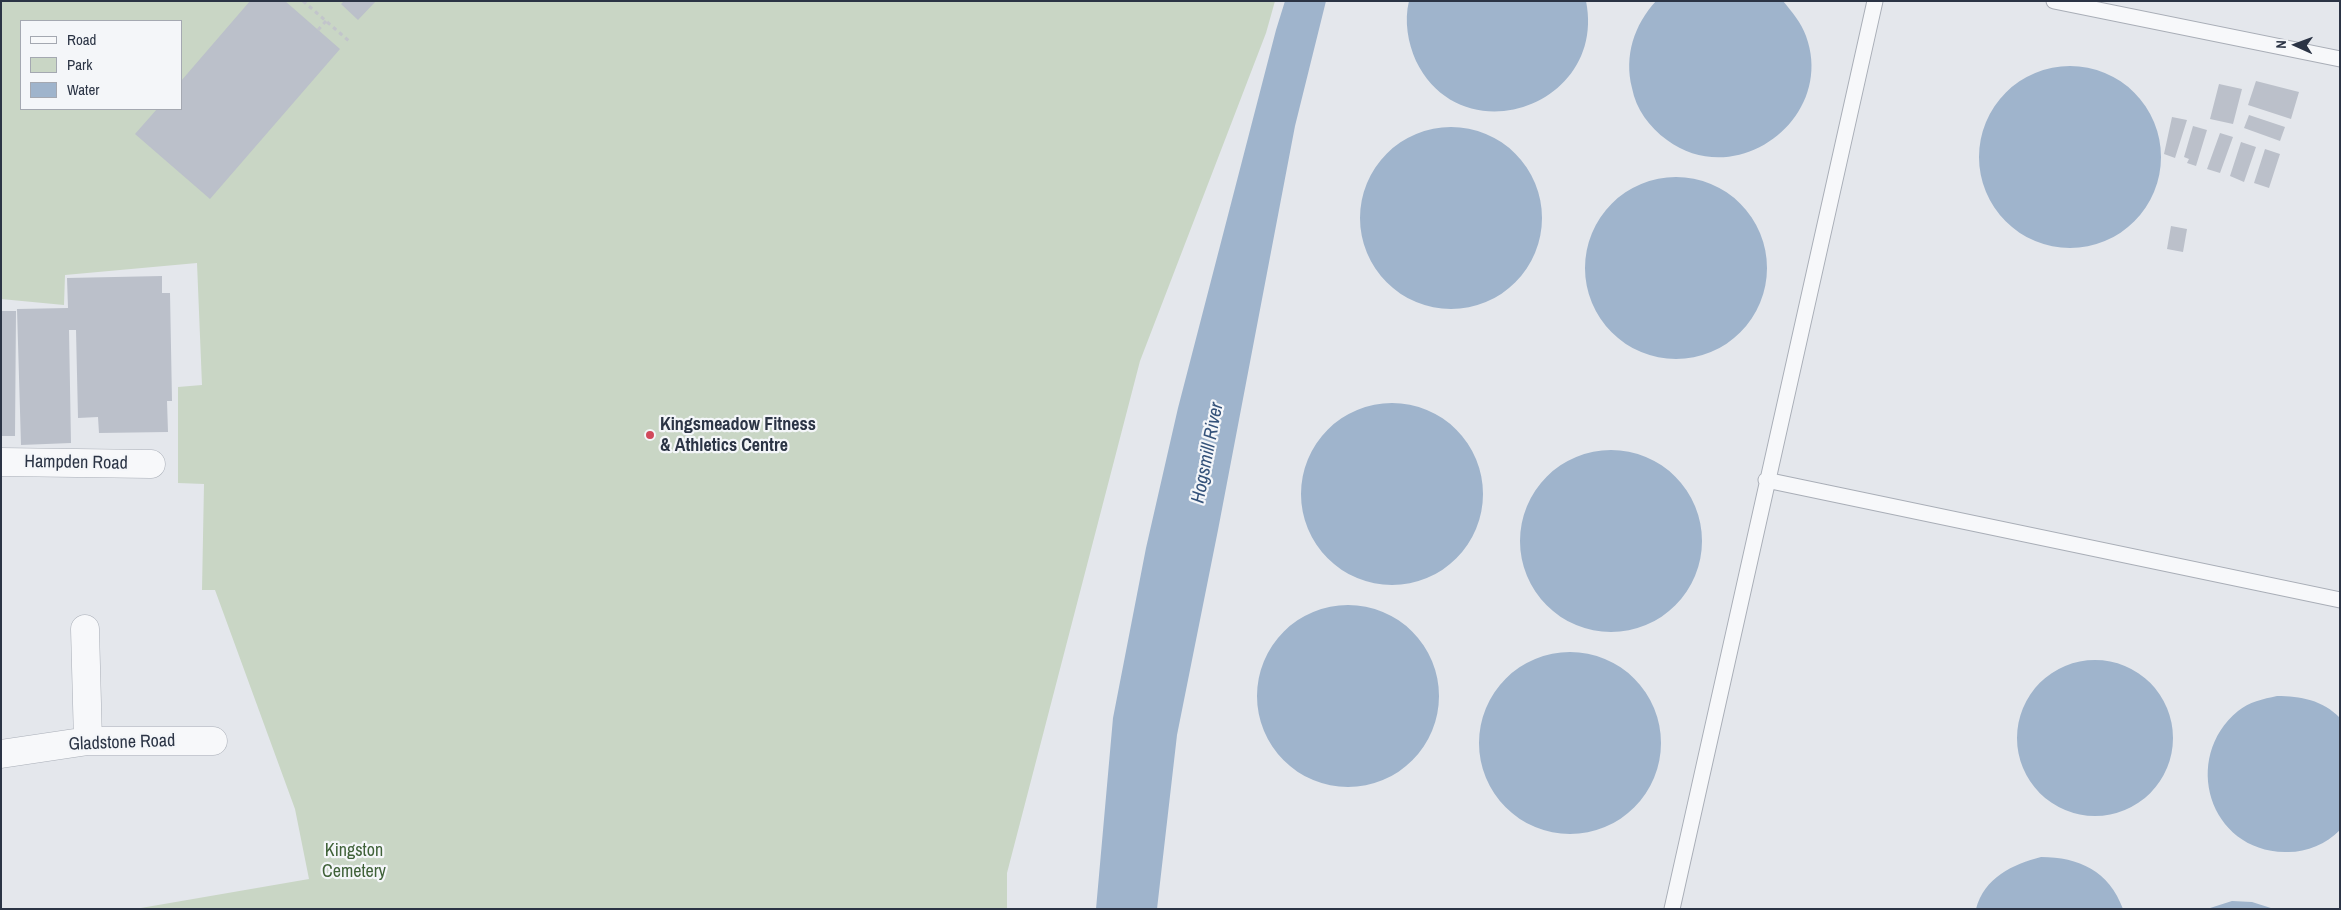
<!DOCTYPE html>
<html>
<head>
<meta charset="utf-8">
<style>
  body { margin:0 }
  #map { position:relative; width:2341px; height:910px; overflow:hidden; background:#e4e7ec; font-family:"Archivo Narrow",sans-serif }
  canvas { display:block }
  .frame { position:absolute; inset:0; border:2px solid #2b3445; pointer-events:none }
  .legend { position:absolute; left:20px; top:20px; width:162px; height:90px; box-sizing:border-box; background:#f4f6f9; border:1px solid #a4a8b1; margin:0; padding:6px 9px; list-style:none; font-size:15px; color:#2b3445 }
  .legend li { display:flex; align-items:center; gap:10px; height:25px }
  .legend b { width:25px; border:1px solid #a4a8b1 }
  .north { position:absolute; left:2271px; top:20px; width:50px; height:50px; -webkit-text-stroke:4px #f4f6f9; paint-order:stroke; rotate:272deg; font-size:14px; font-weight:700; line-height:20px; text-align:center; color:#2b3445 }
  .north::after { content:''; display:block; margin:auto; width:18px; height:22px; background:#2b3445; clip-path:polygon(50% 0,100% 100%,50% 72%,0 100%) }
</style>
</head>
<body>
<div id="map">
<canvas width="2341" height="910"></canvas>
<div class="frame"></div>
<ul class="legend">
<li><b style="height:6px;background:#f7f8fa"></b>Road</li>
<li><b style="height:14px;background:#c9d6c5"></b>Park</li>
<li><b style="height:14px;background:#9fb4cc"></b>Water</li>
</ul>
<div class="north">N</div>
</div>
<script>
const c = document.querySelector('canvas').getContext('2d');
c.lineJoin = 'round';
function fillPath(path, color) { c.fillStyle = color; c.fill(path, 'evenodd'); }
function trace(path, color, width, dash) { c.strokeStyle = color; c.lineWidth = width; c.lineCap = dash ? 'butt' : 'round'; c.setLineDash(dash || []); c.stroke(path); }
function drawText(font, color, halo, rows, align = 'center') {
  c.font = font + ' "Archivo Narrow",sans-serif'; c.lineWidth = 4.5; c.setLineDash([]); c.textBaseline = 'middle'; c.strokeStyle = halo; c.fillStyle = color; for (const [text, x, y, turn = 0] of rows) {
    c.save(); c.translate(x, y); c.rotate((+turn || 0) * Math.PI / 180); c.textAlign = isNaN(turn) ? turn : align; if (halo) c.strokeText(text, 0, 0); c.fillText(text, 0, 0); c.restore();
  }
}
const green = new Path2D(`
  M1,1H1275L1266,33L1140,361L1007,873V909H135L309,879L295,809L215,590H202L204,484L178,483V387L202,385L197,263L65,275L64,305L1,299ZM21,21H181V109H21Z`);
const water = new Path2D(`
  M1285,1H1326L1295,126L1218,530L1177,735L1157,909H1096L1113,718L1146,548L1178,408L1276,30Z
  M1409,1H1586C1607,106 1462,156 1416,61C1408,43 1404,21 1409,1Z
  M1656,1H1783C1792,12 1801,22 1806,36C1836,118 1737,192 1667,140C1649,127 1636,109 1632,88C1624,56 1634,25 1656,1Z
  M1979 157a91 91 0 1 1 182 0a91 91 0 1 1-182 0Z
  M1360 218a91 91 0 1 1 182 0a91 91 0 1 1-182 0Z
  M1585 268a91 91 0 1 1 182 0a91 91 0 1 1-182 0Z
  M1301 494a91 91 0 1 1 182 0a91 91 0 1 1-182 0Z
  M1520 541a91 91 0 1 1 182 0a91 91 0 1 1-182 0Z
  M1257 696a91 91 0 1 1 182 0a91 91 0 1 1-182 0Z
  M1479 743a91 91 0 1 1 182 0a91 91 0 1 1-182 0Z
  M2017 738a78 78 0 1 1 156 0a78 78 0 1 1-156 0Z
  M2277,696C2300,696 2323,700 2340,718V830C2325,845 2305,853 2285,852C2209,851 2181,758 2238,711C2249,702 2263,699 2277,696Z
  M2041,857C2079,857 2109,871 2123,909H1976C1984,878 2013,864 2041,857Z
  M2232,901L2252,902L2274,909H2207Z`);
const building = new Path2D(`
  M250,1H285L340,49L210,199L135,134L157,109H181V81Z
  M344,1H376L358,20L341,4Z
  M2256,81L2299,92L2291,119L2248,105Z
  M2219,84L2242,89L2233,124L2210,119Z
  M2249,115L2285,127L2280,141L2244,128Z
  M2172,117L2187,120L2175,158L2164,154Z
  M2193,126L2207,130L2196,166L2187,163L2189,159L2184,157Z
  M2220,133L2233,137L2220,173L2207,169Z
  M2241,142L2256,147L2244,182L2230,176Z
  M2265,149L2280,154L2269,188L2254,183Z
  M2171,226L2187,229L2183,252L2167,249Z
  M162,276V293H170L172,401H167L168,432L99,433L98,417L78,418L76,330H69L71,443L21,445L17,309L68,308L67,278Z
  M1,311H16L15,436H1Z`);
const path = new Path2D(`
  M303,1L349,41
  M318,30L326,21`);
const lane = new Path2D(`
  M2054,1L2340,59
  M1766,480L2340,600
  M1672,909L1875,1`);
const street = new Path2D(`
  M1,462L151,464
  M85,629L88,741
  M1,754L88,741H213`);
const markers = [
  [650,435,5,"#d1495b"]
];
const poiNames = [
  ["Kingsmeadow Fitness",660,425],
  ["& Athletics Centre",660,446]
];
const streetNames = [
  ["Hampden Road",76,463,1],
  ["Gladstone Road",122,743,-2]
];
const parkNames = [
  ["Kingston",354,851],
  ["Cemetery",354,872]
];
const waterNames = [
  ["Hogsmill River",1208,453,-79]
];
fillPath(green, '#c9d6c5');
fillPath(water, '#9fb4cc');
fillPath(building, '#bbc0ca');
trace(lane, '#a9aeb7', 17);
trace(street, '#a9aeb7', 29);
trace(path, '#c2c5cb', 3, [4, 4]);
trace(lane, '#f7f8fa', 15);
trace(street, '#f7f8fa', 28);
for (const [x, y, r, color] of markers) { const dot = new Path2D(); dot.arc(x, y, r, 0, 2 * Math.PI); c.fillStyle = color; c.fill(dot); trace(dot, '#f4f6f9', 2); }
drawText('bold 18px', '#2b3445', '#f4f6f9', poiNames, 'left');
drawText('18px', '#2b3445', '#f4f6f9', streetNames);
drawText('18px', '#3f6138', '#f4f6f9', parkNames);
drawText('italic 19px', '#34527a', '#f4f6f9', waterNames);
</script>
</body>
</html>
